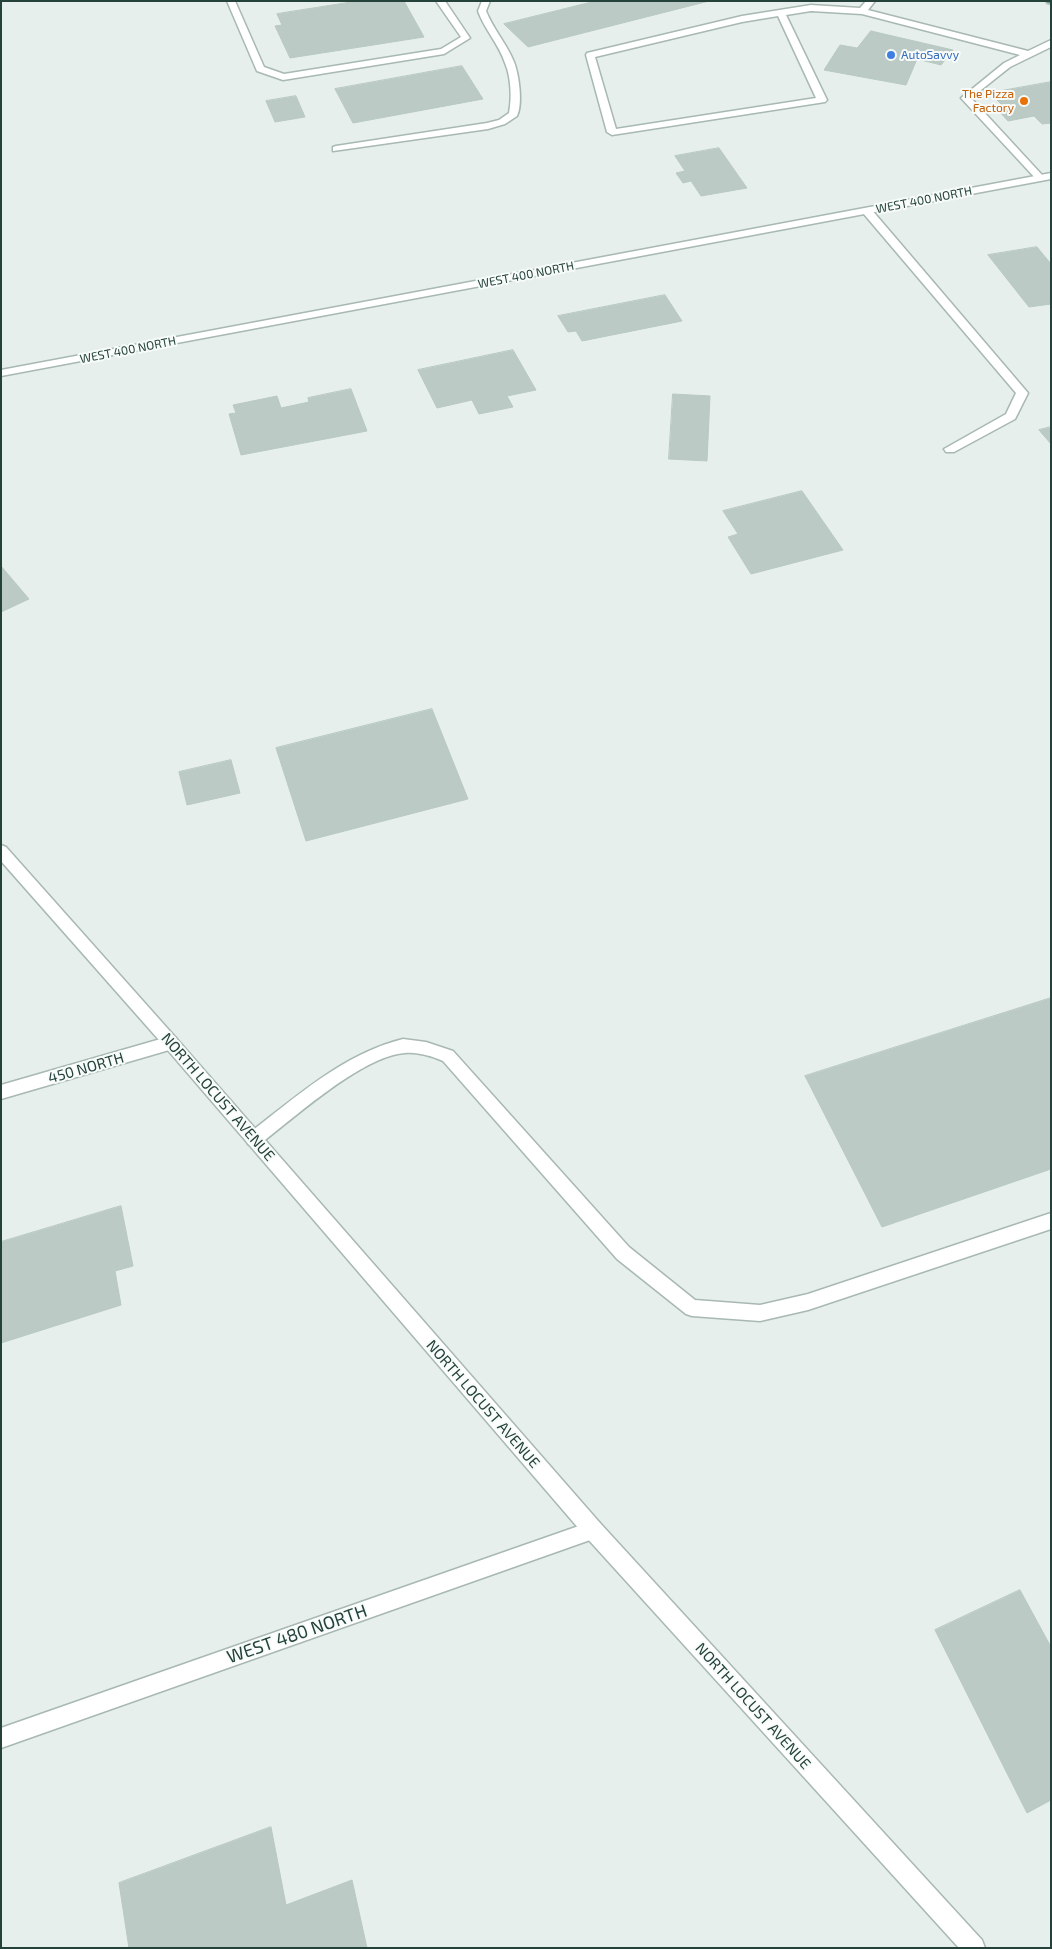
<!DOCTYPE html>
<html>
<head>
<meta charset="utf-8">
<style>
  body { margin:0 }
  #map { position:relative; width:1052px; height:1949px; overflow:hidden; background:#e6efeb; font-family:"Exo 2",sans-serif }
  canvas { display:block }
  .frame { position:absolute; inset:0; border:2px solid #24423a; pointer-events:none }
</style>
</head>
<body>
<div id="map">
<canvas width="1052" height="1949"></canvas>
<div class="frame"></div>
</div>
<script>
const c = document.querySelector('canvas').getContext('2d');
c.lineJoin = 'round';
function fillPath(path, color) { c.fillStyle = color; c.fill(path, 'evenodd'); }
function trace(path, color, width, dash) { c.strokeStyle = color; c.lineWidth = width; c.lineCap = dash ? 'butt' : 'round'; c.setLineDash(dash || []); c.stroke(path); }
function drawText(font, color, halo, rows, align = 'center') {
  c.font = font + ' "Exo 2",sans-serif'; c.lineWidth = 4; c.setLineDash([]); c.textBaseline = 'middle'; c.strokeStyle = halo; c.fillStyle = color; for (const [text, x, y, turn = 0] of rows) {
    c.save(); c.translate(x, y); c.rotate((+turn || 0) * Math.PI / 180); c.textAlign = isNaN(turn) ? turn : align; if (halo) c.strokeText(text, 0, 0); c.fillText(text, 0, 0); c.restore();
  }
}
const building = new Path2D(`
  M358,1H404L424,37L290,58L275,26L282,25L277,14Z
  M596,1H709L528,47L504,24Z
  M871,31L953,50L941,65L917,59L906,85L824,70L840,45L857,48Z
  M462,66L483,99L353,123L335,89Z
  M1051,82V123L1042,124L1034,116L1008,121L998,110L1006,109L990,93Z
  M296,96L305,117L275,122L266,101Z
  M719,148L747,188L701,196L691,181L683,183L676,173L685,171L675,156Z
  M1037,247L1051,264V304L1029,307L988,255Z
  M665,295L682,321L582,341L576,331L568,332L558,316Z
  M513,350L536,390L507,396L513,407L479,414L472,400L437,408L418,370Z
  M351,389L367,431L241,455L229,414L236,413L233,405L277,396L281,408L309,402L308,398Z
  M673,394L710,396L707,461L669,459Z
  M1051,427V444L1039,430Z
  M802,491L843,550L751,574L728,537L738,534L723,511Z
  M1,566L29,599L1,612Z
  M432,709L468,799L306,841L276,748Z
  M231,760L240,793L187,805L179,772Z
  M1051,998V1169L882,1227L805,1076Z
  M121,1206L133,1266L115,1271L121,1305L1,1343V1242Z
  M1020,1590L1051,1647V1800L1027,1813L935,1630Z
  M271,1827L286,1905L352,1880L367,1948H129L119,1883Z`);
const service = new Path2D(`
  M227,1H235L264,67L284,74L441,49L461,37L436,1H445L470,38L444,54L283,80L257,71Z
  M482,1H490L486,11C493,29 507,44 514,62C519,75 523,104 517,116L505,124L488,129L333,151V147L336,146L487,123L499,120L509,113C512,98 511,77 505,63C499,44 484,29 478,11Z
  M866,1H875L868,10L1028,51L1051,40V47L1010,67L971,98L1043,176V180H1037L961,98L1004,63L1020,55L862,14L811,11L786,15L827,100L825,102L612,135L607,132L586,55L587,53L742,16L811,5L860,8ZM778,16L816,98L616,129L595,57L742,22Z
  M867,208L871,209L1028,393L1015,419L954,452H946L944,449L1006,414L1016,393L863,213L862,211Z
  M403,1039L426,1042L453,1051L629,1247L695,1300L760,1305L808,1294L1051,1213V1229L808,1310L760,1321L692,1316L686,1314L617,1259L443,1061C431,1056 418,1052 405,1053C362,1056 294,1118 260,1144L254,1146L248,1144L246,1139L248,1134C296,1097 343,1054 403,1039Z`);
const minor = new Path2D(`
  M171,1036L176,1038L179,1043L176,1048L1,1099V1085Z
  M593,1521L600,1523L602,1530L600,1537L593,1539L1,1748V1728Z`);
const tertiary = new Path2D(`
  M1051,173V179L1,376V370Z
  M1,845L6,847L176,1038L600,1523L982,1940L985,1948H959L586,1537L166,1048L1,861Z`);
const primary = new Path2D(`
  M1046,1H1051V4L1047,3Z`);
const markers = [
  [891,55,5,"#3f7fe0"],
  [1024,101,5,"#e8710a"]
];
const farShopnames = [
  ["AutoSavvy",901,55]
];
const farFoodnames = [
  ["The Pizza",1014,94],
  ["Factory",1014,108]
];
const farStreetnames = [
  ["WEST 400 NORTH",924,200,-11],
  ["WEST 400 NORTH",526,275,-11],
  ["WEST 400 NORTH",128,350,-11]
];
const streetNames = [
  ["450 NORTH",86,1068,-16],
  ["NORTH LOCUST AVENUE",218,1097,49],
  ["NORTH LOCUST AVENUE",483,1404,49],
  ["NORTH LOCUST AVENUE",753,1706,48]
];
const nearStreetnames = [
  ["WEST 480 NORTH",297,1634,-19]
];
fillPath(building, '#bbcac4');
trace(building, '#b8c9c2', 1);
trace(service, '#a8b8b2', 3);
trace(minor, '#a8b8b2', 3);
trace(tertiary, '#a8b8b2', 3);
trace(primary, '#c2cac8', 3);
fillPath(service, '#fff');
fillPath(minor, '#fff');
fillPath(tertiary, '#fff');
fillPath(primary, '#6aa596');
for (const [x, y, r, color] of markers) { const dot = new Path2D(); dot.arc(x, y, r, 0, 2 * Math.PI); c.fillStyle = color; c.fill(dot); trace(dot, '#f7fbf9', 2); }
drawText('12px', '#366cbe', '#f7fbf9', farShopnames, 'left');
drawText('12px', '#c56008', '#f7fbf9', farFoodnames, 'right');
drawText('12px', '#24423a', '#f7fbf9', farStreetnames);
drawText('15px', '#24423a', '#f7fbf9', streetNames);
drawText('18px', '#24423a', '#f7fbf9', nearStreetnames);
</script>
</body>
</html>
